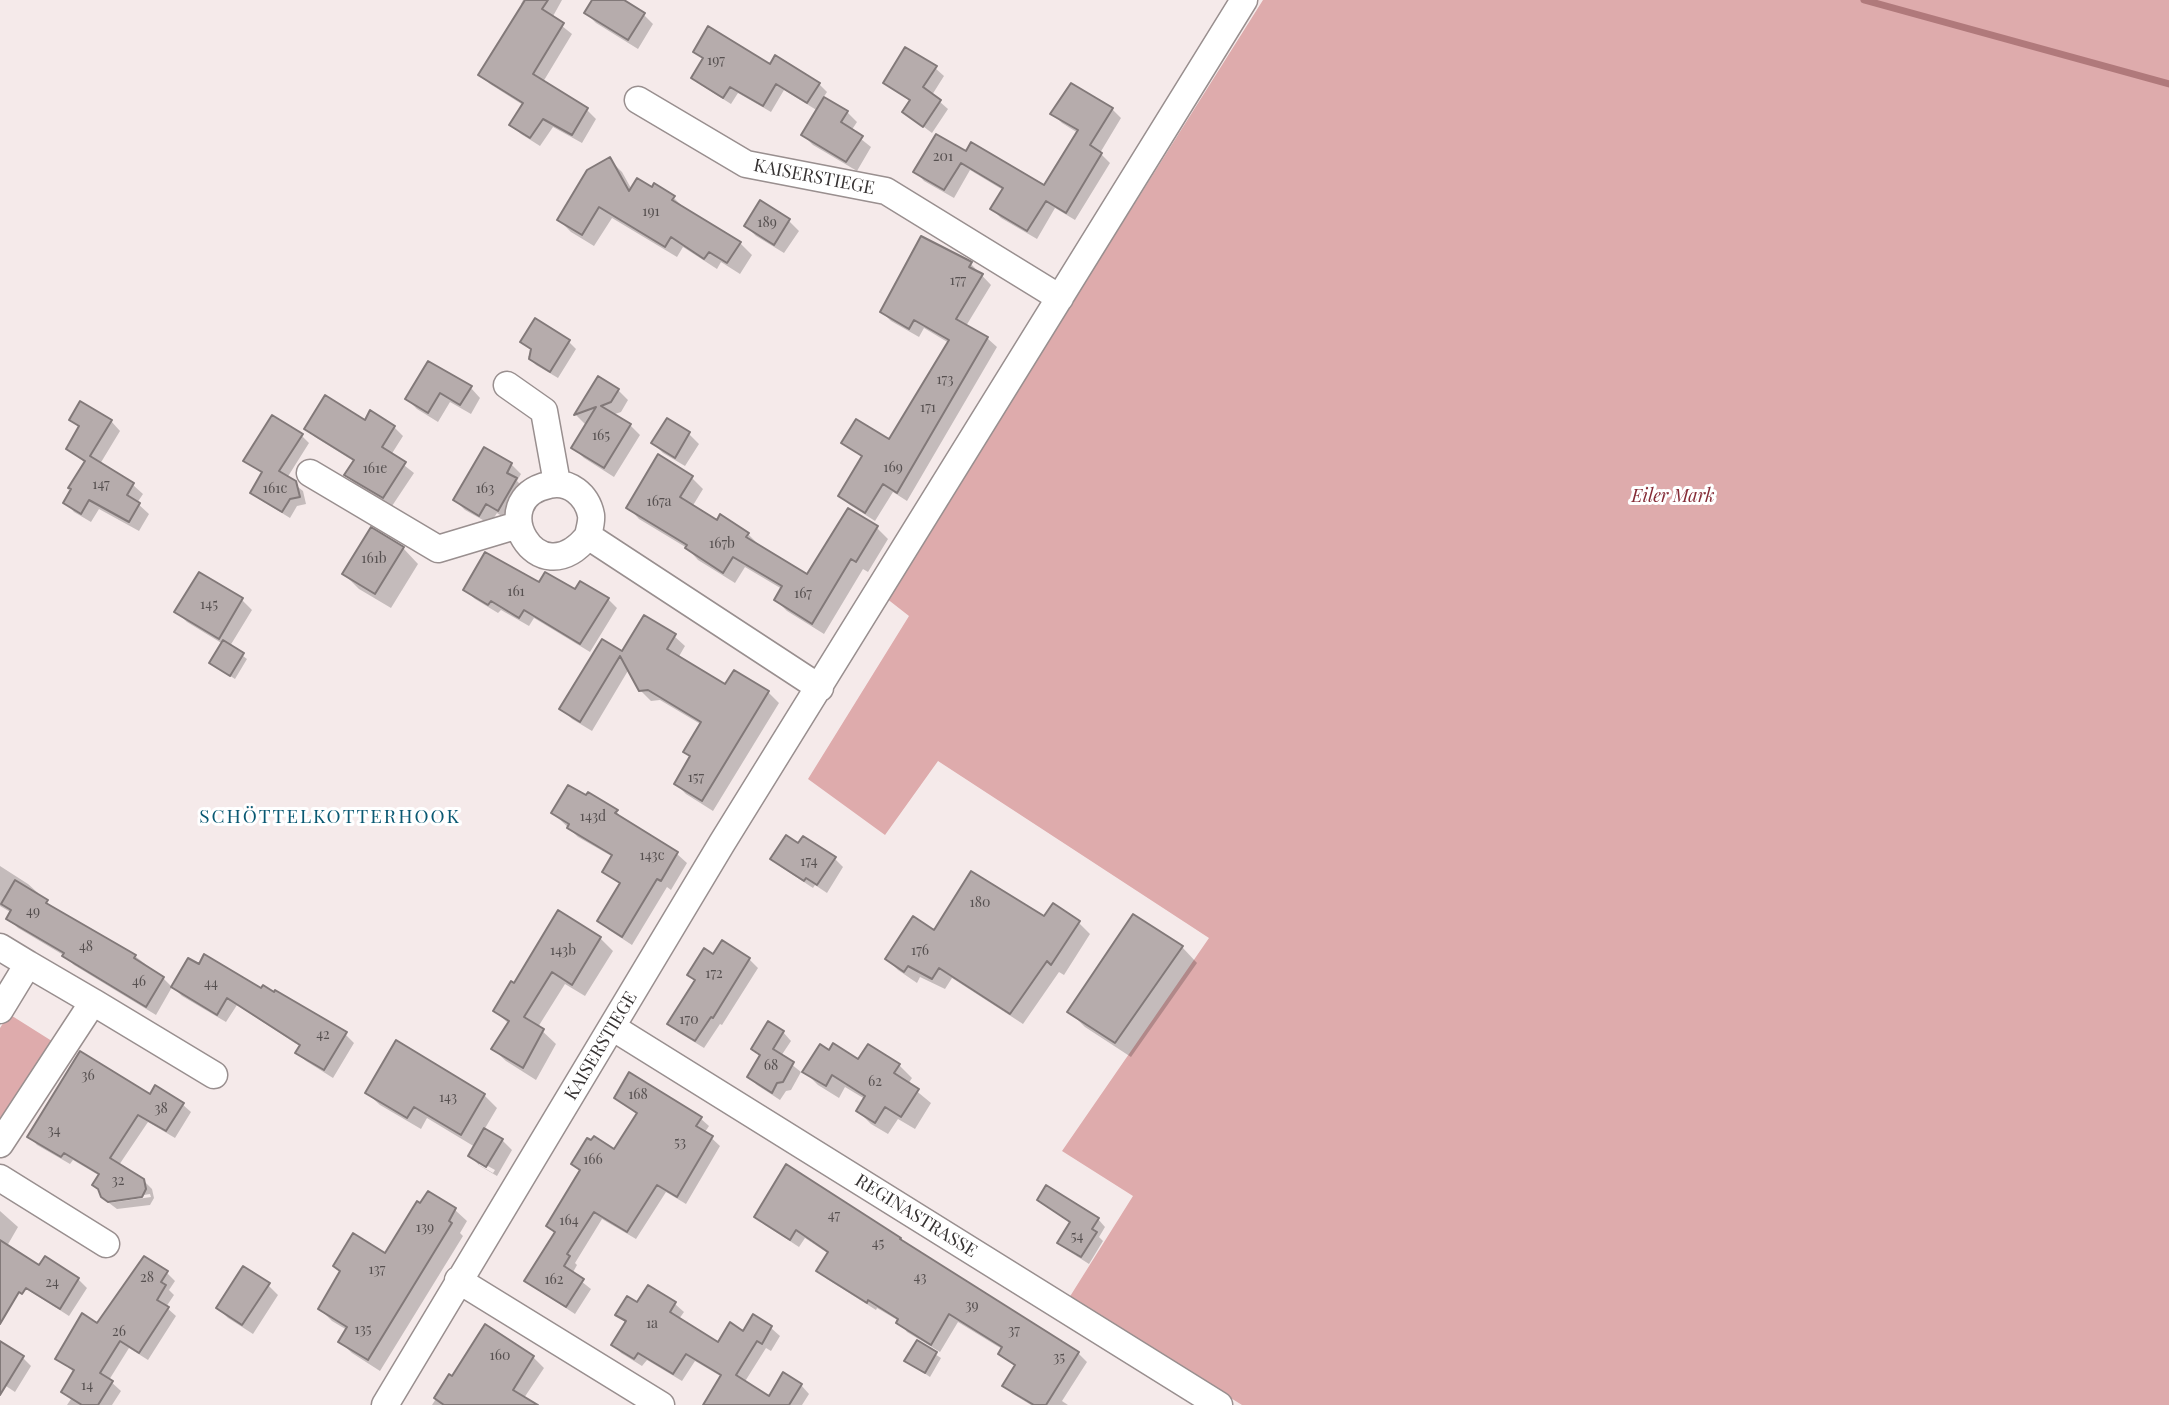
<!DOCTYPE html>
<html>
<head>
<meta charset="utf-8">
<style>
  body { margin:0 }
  canvas { display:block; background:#f5eaea }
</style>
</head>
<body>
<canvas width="2169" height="1405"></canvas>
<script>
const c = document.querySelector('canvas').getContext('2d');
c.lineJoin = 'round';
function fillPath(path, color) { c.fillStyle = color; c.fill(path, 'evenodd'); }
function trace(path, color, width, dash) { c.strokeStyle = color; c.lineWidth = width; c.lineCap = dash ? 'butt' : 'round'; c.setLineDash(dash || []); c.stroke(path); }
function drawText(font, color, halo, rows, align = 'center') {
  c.font = font + ' "Playfair Display",serif'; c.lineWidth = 6; c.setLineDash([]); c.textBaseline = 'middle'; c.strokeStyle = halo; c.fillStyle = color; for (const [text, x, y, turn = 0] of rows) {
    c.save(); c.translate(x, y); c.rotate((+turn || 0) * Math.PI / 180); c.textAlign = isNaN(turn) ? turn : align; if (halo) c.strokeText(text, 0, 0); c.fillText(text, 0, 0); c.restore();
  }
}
const green = new Path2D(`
  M1263,0H2169V1405H1242L1069,1298L1133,1196L1062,1151L1209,938L938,761L885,835L808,779L909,616L886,598Z
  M9,1014L55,1043L0,1128V1028Z`);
const shadow = new Path2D(`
  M523,0H562L552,18L572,34L543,82L587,110L596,119L582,143L553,127L540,146L521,134L511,125L523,105L490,84L480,75L523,6L521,4Z
  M594,0H621L643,14L653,24L638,49L596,23L586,13Z
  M695,51L770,66L819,84L827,92L823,98L847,112L857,122L851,131L871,147L857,171L813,145L803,135L818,111L784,90L771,112L738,93L731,104L701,85L693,78L704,60Z
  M935,68L944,76L932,95L948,109L932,133L904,112L911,102L885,83Z
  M1112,109L1121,118L1100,153L1110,163L1075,220L1055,208L1037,239L1001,218L992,209L1003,190L970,170L954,198L924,181L915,171L966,154L1044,188L1078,133L1062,123L1053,114Z
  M610,160L622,172L632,190L652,189L673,197L685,209L740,243L752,255L740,274L721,262L717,269L683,247L677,257L612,218L594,246L571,232L559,220Z
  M789,221L799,231L784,253L756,236L746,226Z
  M971,264L991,285L966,326L987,338L997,347L907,501L893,492L875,521L850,505L840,496L863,458L844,443L889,442L949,343L924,328L919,337L891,321L882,312Z
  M568,341L576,349L558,378L536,365L528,357L532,351L522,342Z
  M429,363L471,388L480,398L471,414L450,402L438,422L417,409L407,399Z
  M599,379L618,390L628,400L621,412L612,415L630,425L640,435L614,477L584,458L574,448L587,426L576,415Z
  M71,419L111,421L120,431L100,464L133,485L143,494L137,503L149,514L139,531L99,509L91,522L74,512L65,502L85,463L68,449L80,429Z
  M365,422L394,427L403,436L391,455L414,473L392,506L355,484L346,475L355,462L315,437L306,428Z
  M689,434L699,444L685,466L663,453L653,443Z
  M302,436L309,443L287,478L303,491L306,504L297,506L290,518L259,499L252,492L263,474L245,460Z
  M511,464L521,474L517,481L526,490L508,520L497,513L490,524L465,510L455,500Z
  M691,477L703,489L692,507L718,522L748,534L759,545L808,577L877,528L888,539L868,572L863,569L824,634L787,611L776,600L782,589L745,567L735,583L698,560L687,548L639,519L628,507Z
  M403,548L418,564L391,608L359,589L344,574Z
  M539,585L608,599L617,608L590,652L534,618L529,626L501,610L498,613L475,599L465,590Z
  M242,600L252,610L230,646L247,659L235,679L216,667L223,644L187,622L177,612Z
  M674,636L685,646L678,658L725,686L768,692L779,703L713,811L686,794L676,784L691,757L702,725L660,700L651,701L640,690L629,669L592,731L572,719L561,708L622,653Z
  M616,811L625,822L677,854L687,863L671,890L667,887L632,945L609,930L599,921L621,885L604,871L613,857L578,837L553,813Z
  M799,845L835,859L843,867L827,893L815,885L813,888L781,867L772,859Z
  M0,866L28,884L38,893L37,895L58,911L135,956L163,978L172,987L156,1015L74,965L65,956L18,928L8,918L12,913L0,906Z
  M1133,916L1182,947L1197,963L1131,1057L1085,1027L1070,1012Z
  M1044,919L1078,922L1090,934L1064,975L1059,972L1023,1024L952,978L945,989L920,977L917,983L898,970L887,959L935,932Z
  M600,938L613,951L585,996L565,984L538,1027L556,1044L536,1080L506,1061L493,1049L509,1024L495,1011L515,985Z
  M749,959L758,968L722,1025L720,1024L704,1048L678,1032L669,1023L696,981L689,975Z
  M173,987L262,990L345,1034L354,1043L333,1078L306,1061L297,1053L301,1047L237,1005L226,1022L182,996Z
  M783,1032L791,1041L781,1056L801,1072L791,1090L786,1091L780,1100L757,1085L749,1077L761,1057L753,1049Z
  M829,1052L859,1061L899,1065L912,1078L908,1084L931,1103L915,1129L898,1119L888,1134L871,1124L858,1111L865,1099L845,1087L839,1098L818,1085L805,1072Z
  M367,1093L484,1095L497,1108L484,1130L502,1140L512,1150L497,1176L480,1166L470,1156L475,1147L427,1118L421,1129L380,1105ZM479,1161L495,1170L493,1173L479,1165Z
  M151,1096L182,1104L191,1112L175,1138L148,1122L119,1165L143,1180L152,1189L154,1198L150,1205L117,1209L109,1203L151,1197L150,1194L107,1201L102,1196L100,1176L73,1160L70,1164L37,1145L29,1136Z
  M616,1098L700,1118L709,1126L705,1132L720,1146L686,1204L666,1192L636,1239L602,1219L575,1263L577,1265L572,1274L591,1289L575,1314L535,1288L526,1280L556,1234L548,1226L581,1171L573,1164L615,1151L638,1115Z
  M429,1194L455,1210L467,1221L460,1233L463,1236L380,1371L352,1353L340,1342L347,1330L332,1321L320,1309L341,1272L335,1266L386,1255Z
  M1039,1200L1098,1219L1105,1227L1099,1237L1103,1241L1089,1264L1067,1250L1059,1242L1071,1223Z
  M0,1211L18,1227L7,1246L40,1267L78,1279L87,1288L69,1316L0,1272Z
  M757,1217L900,1239L1078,1353L1087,1362L1062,1401L1068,1405H1031L1013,1394L1004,1386L1016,1367L1000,1353L1002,1349L958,1322L940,1352L907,1332L899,1321L877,1308L876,1310L827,1279L819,1271L829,1254L805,1238L799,1247L765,1225Z
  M166,1272L175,1281L169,1290L174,1295L166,1307L176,1316L148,1360L129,1348L109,1380L121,1391L112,1405H67L71,1399L63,1392L75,1373L58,1359Z
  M268,1285L278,1295L253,1334L228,1318L218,1308Z
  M649,1287L675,1304L684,1312L679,1319L718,1344L744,1333L754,1317L771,1328L780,1336L771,1351L766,1348L744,1383L769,1398L801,1385L809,1394L802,1405H710L722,1377L695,1361L682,1381L647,1360L642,1366L621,1353L613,1345L626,1323L618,1315L638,1305Z
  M485,1327L533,1357L544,1368L524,1398L535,1405H432L450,1377L453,1379Z
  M918,1343L941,1358L930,1377L906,1361Z
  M0,1344L23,1358L31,1366L15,1392L0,1382Z`);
const stream = new Path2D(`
  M1864,0L2169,84`);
const building = new Path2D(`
  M525,0H548L542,9L564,23L533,74L588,108L572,135L543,119L530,138L509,125L523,103L478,75Z
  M592,0H624L645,13L628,40L584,13Z
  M708,26L770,64L775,55L820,83L807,103L776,84L763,106L730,87L723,98L691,78L703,58L693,52Z
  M905,47L937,66L923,87L941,100L923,127L902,112L910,100L883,83Z
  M1071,83L1113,108L1090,145L1102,153L1066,213L1046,201L1027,231L990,209L1003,188L961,163L944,190L913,172L936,134L966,151L971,142L1044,185L1078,130L1050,114Z
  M824,97L848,111L841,122L863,136L846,162L801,135Z
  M610,157L629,191L637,178L652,187L654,183L675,196L672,200L741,242L727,263L709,252L704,259L671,237L665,247L599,207L582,235L557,220L587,170Z
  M760,200L790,219L774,245L744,226Z
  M921,236L972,262L969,267L983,274L956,319L988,337L897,493L883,484L865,513L838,496L862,456L841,443L856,419L889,439L949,340L914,320L909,329L880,312Z
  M535,318L570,340L550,372L529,359L531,349L520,342Z
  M428,361L472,386L460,405L440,393L428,413L405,399Z
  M598,376L619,389L611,402L601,406L631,424L604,468L571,448L596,407L574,415Z
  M325,395L365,420L370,410L395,426L382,447L406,462L383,498L344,475L354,460L304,429Z
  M80,401L112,420L90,456L134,483L127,495L140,503L129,522L89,500L81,514L63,503L71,489L68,488L85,461L66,449L79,426L69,420Z
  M272,415L303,434L279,471L296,481L300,497L290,499L282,512L250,493L262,472L243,461Z
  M667,418L690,432L675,458L651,443Z
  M484,447L512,463L507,473L517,478L498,511L486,504L479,516L453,500Z
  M658,454L693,476L680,497L717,520L720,514L749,533L746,537L807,574L848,508L878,526L856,562L851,559L812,624L774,600L782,586L733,557L723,573L685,548L687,545L626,508Z
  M371,527L404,547L375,594L342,574Z
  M485,552L539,582L545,572L575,589L580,581L609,598L580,644L524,610L519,618L491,601L488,605L463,590Z
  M199,572L243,598L219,639L174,612Z
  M644,615L676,634L667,649L725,684L734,670L769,691L702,801L674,784L690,756L683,752L701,722L648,690L639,691L620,656L580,722L559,709L602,639L622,651Z
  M223,640L244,653L230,676L209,663Z
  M568,785L586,795L588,792L618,810L615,813L678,852L661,881L657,879L622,937L597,921L620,883L602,872L612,855L567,828L569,824L551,813Z
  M786,835L798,843L803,836L836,857L817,885L806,878L804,881L770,859Z
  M971,871L1044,916L1053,903L1080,921L1051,965L1047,961L1010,1014L939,968L932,979L908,966L904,972L885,959L913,916L934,930Z
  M15,880L48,900L46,903L136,955L134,958L164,977L146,1007L62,956L64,953L6,919L11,910L1,904Z
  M558,910L601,937L572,985L552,972L524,1017L544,1029L523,1068L491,1049L509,1021L493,1011L511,981L514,983Z
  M1133,914L1183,946L1115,1043L1067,1012Z
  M722,940L750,958L713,1018L711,1017L695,1041L667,1024L695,980L687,975L704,948L713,954Z
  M204,954L261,988L263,985L274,992L275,990L347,1032L324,1070L295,1053L300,1045L227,998L217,1015L171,987L188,958L199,964Z
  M768,1021L784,1031L773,1049L794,1062L783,1082L777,1083L772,1093L747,1077L760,1055L751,1049Z
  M396,1040L485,1094L461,1135L414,1107L407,1118L365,1093Z
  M833,1043L858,1059L868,1044L900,1064L894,1073L919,1089L901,1117L885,1107L875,1123L856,1111L865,1096L832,1075L826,1086L802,1072L820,1044L829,1050Z
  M80,1051L150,1094L155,1085L184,1103L166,1131L138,1115L110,1158L144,1179L146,1189L142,1197L108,1202L101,1197L98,1189L92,1185L99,1174L64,1153L61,1157L27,1137Z
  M629,1072L702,1117L696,1126L713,1136L677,1197L657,1185L627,1232L594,1212L567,1254L570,1256L564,1266L584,1279L566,1307L524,1281L555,1232L546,1226L580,1170L571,1164L587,1138L591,1140L594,1136L614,1149L637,1113L614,1098Z
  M484,1128L503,1139L486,1167L468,1156Z
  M786,1164L901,1238L900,1239L1079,1352L1046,1405H1034L1002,1386L1015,1365L998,1354L1002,1347L949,1314L931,1345L896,1323L898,1319L868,1300L867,1303L816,1271L828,1252L796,1230L790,1240L754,1217Z
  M1046,1185L1099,1218L1092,1229L1097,1232L1081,1257L1057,1243L1070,1222L1037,1200Z
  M428,1191L456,1208L449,1221L452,1223L368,1360L338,1342L347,1327L318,1309L340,1271L333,1266L353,1233L385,1253L417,1201L420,1203Z
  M0,1240L39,1265L45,1256L79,1278L60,1309L26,1288L22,1294L19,1292L0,1324Z
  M144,1256L168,1271L161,1282L166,1285L157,1300L169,1307L139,1353L120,1341L100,1373L113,1381L98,1405H82L61,1392L74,1370L55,1359L82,1313L97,1323Z
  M243,1266L270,1283L242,1325L216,1308Z
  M648,1285L676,1302L670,1312L718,1342L730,1322L743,1331L753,1314L772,1326L762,1344L757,1341L736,1375L769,1396L783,1372L802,1384L789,1405H703L721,1375L686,1354L673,1374L638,1353L634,1359L611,1345L626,1321L615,1315L627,1296L637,1302Z
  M485,1324L534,1356L513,1390L538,1405H444L434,1398L449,1374L452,1376Z
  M917,1340L937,1352L925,1373L904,1361Z
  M0,1341L24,1356L0,1395Z`);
const street = new Path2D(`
  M638,100L746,164L886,191L1060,298
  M507,385L544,411L557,483
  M310,473L438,549L518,525
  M588,536C537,599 483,498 549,485C569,480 587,495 591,515C592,522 589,530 588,536L820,688
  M0,947L28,964
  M93,1002L214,1075
  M0,1010L28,964L93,1002L0,1144
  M612,1027L1219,1405
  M0,1178L106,1244
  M458,1280L661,1405
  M385,1405L722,843L1244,0`);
const numberNames = [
  ["197",716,61],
  ["201",943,157],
  ["191",651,212],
  ["189",767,223],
  ["177",958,281],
  ["173",945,380],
  ["171",928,408],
  ["165",601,436],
  ["169",893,468],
  ["161e",375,469],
  ["147",101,485],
  ["161c",275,489],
  ["163",485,489],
  ["167a",659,502],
  ["167b",722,544],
  ["161b",374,559],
  ["161",516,592],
  ["167",803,594],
  ["145",209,605],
  ["157",696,778],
  ["143d",593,817],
  ["143c",652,856],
  ["174",809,862],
  ["180",980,903],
  ["49",33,912],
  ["48",86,947],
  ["143b",563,951],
  ["176",920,951],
  ["172",714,974],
  ["46",139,982],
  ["44",211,984],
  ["170",689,1020],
  ["42",323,1035],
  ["68",771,1066],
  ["36",88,1076],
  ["62",875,1082],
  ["168",638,1095],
  ["143",448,1098],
  ["38",161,1109],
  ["34",54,1131],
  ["53",680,1143],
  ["166",593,1160],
  ["32",118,1181],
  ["47",834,1216],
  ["164",569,1221],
  ["139",425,1228],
  ["54",1077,1237],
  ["45",878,1244],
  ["137",377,1270],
  ["28",147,1278],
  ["43",920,1278],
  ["162",554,1280],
  ["24",52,1283],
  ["39",972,1306],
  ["1a",652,1324],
  ["135",363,1330],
  ["37",1014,1331],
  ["26",119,1332],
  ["160",500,1356],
  ["35",1059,1358],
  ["14",87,1386]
];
const streetNames = [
  ["KAISERSTIEGE",814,177,11],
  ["KAISERSTIEGE",601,1046,-59],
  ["REGINASTRASSE",916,1216,32]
];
const parkNames = [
  ["Eiler Mark",1673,496]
];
const neighbourhoodNames = [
  ["SCHÖTTELKOTTERHOOK",330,817]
];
fillPath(green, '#deabac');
fillPath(shadow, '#0003');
trace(stream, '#b0797b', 7);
fillPath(building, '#b6acac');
trace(building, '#827979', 2);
trace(street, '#998f8f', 29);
trace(street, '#fff', 26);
drawText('14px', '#565050', null, numberNames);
drawText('18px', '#363232', '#fff', streetNames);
drawText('italic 18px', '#852b36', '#fff', parkNames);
c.letterSpacing = '2px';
drawText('19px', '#095872', '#fff', neighbourhoodNames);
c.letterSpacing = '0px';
</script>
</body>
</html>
